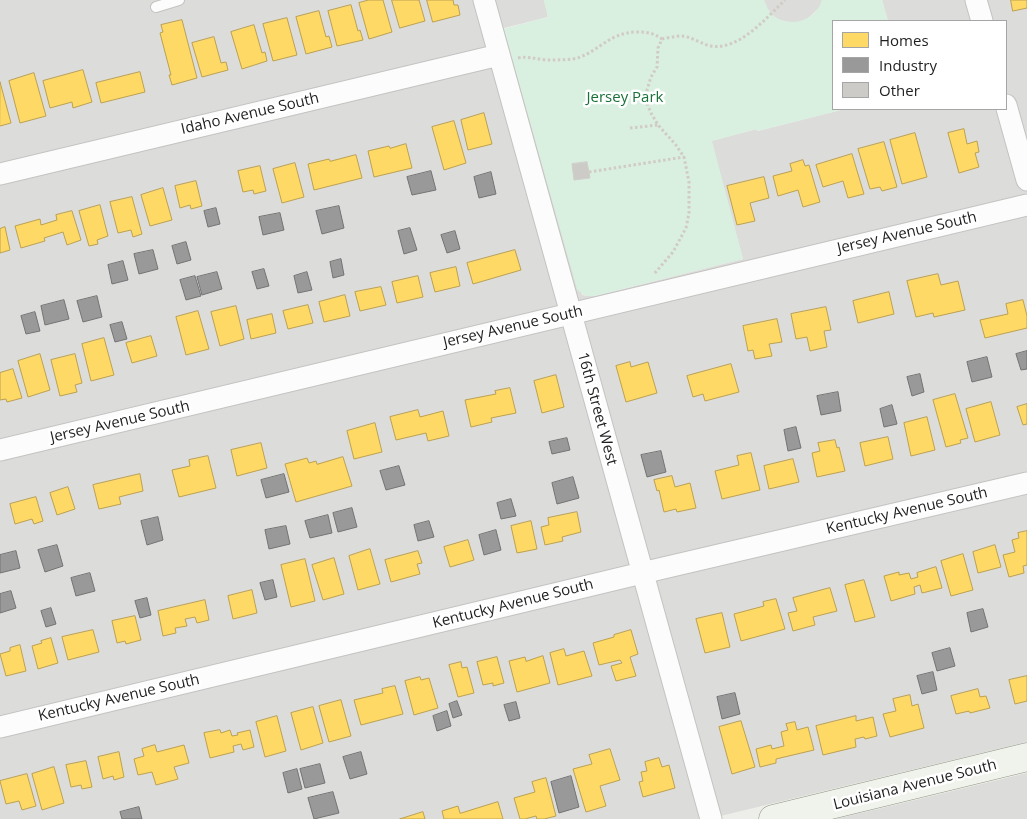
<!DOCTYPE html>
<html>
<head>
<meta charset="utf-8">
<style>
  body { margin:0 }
  #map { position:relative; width:1027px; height:819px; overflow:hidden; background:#edede9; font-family:"Open Sans",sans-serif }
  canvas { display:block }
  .legend { position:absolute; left:832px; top:20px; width:175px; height:90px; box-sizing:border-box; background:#fff; border:1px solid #a5a5a5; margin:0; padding:6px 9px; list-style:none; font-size:15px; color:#1f1f1f }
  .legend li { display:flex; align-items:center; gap:10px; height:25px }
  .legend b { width:25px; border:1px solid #a5a5a5 }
</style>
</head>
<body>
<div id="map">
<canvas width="1027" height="819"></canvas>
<ul class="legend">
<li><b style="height:14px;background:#ffd966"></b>Homes</li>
<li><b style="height:14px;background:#999"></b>Industry</li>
<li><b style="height:14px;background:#cccbc8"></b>Other</li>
</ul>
</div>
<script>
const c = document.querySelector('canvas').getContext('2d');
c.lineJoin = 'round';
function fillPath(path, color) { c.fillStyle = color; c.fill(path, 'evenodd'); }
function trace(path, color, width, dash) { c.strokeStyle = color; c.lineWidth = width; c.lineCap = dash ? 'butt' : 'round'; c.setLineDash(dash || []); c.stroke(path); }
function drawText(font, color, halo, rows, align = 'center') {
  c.font = font + ' "Open Sans",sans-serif'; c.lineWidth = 5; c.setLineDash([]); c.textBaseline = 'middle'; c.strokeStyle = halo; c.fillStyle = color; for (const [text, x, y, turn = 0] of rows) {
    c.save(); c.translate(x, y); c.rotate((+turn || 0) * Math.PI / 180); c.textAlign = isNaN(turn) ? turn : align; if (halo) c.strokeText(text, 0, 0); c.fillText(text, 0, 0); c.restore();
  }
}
const residential = new Path2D(`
  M0,0H544L548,17L504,28L582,295L587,296H595L743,259L711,141L757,129L758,131L845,109H1006V21H888L882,0H1027V742L708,819H0Z
  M764,0H822L820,7L807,19L799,22H789L780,20L773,16L767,8Z
  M1027,773V819H835L878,809Z`);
const park = new Path2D(`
  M544,0H764C766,6 769,12 774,16C788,27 811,22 819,7C821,5 821,2 822,0H882L888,21H833V109H845L757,131L756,129L712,141L743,259L594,296C586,296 583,296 577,289L504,29L548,17Z`);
const homes = new Path2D(`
  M369,0H383L392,32L369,39L359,3Z
  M392,0H419L425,21L400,28Z
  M427,0H453L454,5H458L460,15L433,22Z
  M1011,0H1027V8L1013,11Z
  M351,5L358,31L360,30L363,40L337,46L328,11Z
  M319,11L326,37L329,36L332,47L306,54L296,17Z
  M287,18L297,55L273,61L263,24Z
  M182,20L197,78L172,85L169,75H171L160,33L163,32L161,25Z
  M254,25L262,53L265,52L267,61L242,69L231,32Z
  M214,37L221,63L226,62L228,70L202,77L192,43Z
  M83,70L92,102L73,108L72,102L50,108L43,81Z
  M140,72L145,92L101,103L96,83Z
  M34,73L46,116L20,123L9,81Z
  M0,82L11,123L0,126Z
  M484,113L492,144L468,150L461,120Z
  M454,121L466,163L444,170L432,127Z
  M964,129L967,144L977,141L979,152L975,153L979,167L959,173L948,133Z
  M915,133L927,177L902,184L890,140Z
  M884,142L897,187L882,191L880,187L870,189L858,149Z
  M406,144L412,168L374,177L368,151L389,146L390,148Z
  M852,154L864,194L848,198L843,181L823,187L816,165Z
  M356,155L362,178L314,190L308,164L329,159L330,161Z
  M803,160L805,166L809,165L820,202L803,207L798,190L778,196L773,176L792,171L790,164Z
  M295,163L304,197L282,203L273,169Z
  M260,166L266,191L254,194L253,190L243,192L238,171Z
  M764,177L769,198L750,203L755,221L737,225L727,186Z
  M196,181L202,206L191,209L190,205L180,208L175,186Z
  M163,188L172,220L150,226L141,195Z
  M132,197L142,234L133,237L131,230L118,233L110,202Z
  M100,205L108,236L97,240L98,244L89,246L79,211Z
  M72,211L81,240L67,245L63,232L44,238L45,241L21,248L15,226L40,219L41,225L57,220L56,215Z
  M5,227L10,250L0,253V229Z
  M515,250L521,270L473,284L467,263Z
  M456,267L460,286L435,292L430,273Z
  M938,274L941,285L958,281L965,310L934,317L933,313L916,317L907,281Z
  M418,276L423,297L397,303L392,282Z
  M381,287L386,305L360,311L355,292Z
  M889,292L894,314L858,323L853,301Z
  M345,295L350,316L324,322L319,302Z
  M1023,300L1027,316V328L985,338L980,320L1008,314L1006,304Z
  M308,305L313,323L288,329L283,311Z
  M236,306L244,339L220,346L211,312Z
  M826,307L831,330L824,331L827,347L810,351L807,337L796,339L791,314Z
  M198,311L209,349L186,355L176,317Z
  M272,314L276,333L251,339L247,320Z
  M777,319L782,342L769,344L772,356L755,359L753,350L748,351L743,326Z
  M151,336L157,356L132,363L126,343Z
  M104,338L114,375L91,381L82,344Z
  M40,354L50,390L28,397L18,361Z
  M75,354L82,383L75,385L77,392L60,396L51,360Z
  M630,362L631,367L648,362L657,393L626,402L616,366Z
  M731,364L739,392L705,401L703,394L693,397L687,376Z
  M13,369L22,398L7,402L6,399L0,400V373Z
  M556,375L564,407L542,413L534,381Z
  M510,388L516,413L491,418L492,422L471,427L465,400L496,394L495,391Z
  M955,394L968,438L960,440L961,443L946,447L933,400Z
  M991,402L1000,435L975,442L966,409Z
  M1027,404V424L1023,425L1017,407Z
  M418,410L420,417L443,411L449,436L428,441L426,433L396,440L390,417Z
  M927,417L935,450L911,456L904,423Z
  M375,423L382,452L354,459L347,431Z
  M888,437L893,459L865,466L860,443Z
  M835,440L837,448L839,447L845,471L817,477L812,453L820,451L818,443Z
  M261,443L267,468L237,476L231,450Z
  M751,453L760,490L722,499L715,471L739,465L737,456Z
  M208,456L216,488L179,497L172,470L190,466L189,460Z
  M343,457L352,486L296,502L285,464L307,458L309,463L316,461L317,464Z
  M793,459L799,482L769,489L764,466Z
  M140,474L143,491L119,497L121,504L99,509L93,485Z
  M672,476L675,487L690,483L696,508L677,512L676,509L664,512L659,490L657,491L654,480Z
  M68,487L75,509L57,515L50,493Z
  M36,497L43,521L34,524L32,519L15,524L10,504Z
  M577,512L581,532L562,537L563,541L545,545L541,527L549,525L548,518Z
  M531,521L537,549L517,553L511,526Z
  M1027,531V565L1023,566L1024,573L1009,577L1003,555L1015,552L1012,540L1019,538L1018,533Z
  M468,540L474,560L450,567L444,547Z
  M995,545L1001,567L978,573L973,552Z
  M370,549L380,584L358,590L349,556Z
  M418,551L422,563L417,564L420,574L391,582L385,560Z
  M963,554L973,590L951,596L941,561Z
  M334,558L344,594L323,600L312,565Z
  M305,559L315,601L291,607L281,565Z
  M936,567L942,588L922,593L920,585L914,587L915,594L891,601L884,576L899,572V575L909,573L911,579L918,577L917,573Z
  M864,580L875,617L855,622L845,585Z
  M830,588L837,611L813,617L815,625L793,631L788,613L797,611L793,598Z
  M252,590L257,613L233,619L228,596Z
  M776,599L785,629L741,641L734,614L764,606L763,602Z
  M205,600L209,620L197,623L195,617L185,619L187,626L175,628L176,633L163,636L158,611Z
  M722,613L730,647L705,653L696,619Z
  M135,616L141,640L126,644L125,641L117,643L112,621Z
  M93,630L99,652L68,660L62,637Z
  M631,630L638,654L630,657L636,676L616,681L611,666L622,663L620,660L599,665L593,643L614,637V635Z
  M51,638L58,663L38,669L32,646L42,643L41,641Z
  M20,645L26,671L6,676L0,654L10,651V648Z
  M564,649L566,656L584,651L592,676L558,685L550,653Z
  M543,656L550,683L517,692L509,661L525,657L526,661Z
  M497,657L504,683L493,686V683L483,685L477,662Z
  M461,662L462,668L467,667L474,693L458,697L449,665Z
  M1027,676V701L1015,704L1009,680Z
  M420,677L421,680L429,678L438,708L414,715L405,681Z
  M395,686L403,714L361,725L354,700L383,693L382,689Z
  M978,689L980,697L986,696L990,708L970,713L969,711L956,714L951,696Z
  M910,695L912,706L918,704L924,728L890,737L883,714L896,711L893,699Z
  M341,700L351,736L329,742L319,706Z
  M313,707L323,743L301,750L291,713Z
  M277,716L286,751L265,757L256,722Z
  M856,716V721L873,717L877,736L865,739L864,737L855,739L856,747L823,755L816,726Z
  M741,721L755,767L732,774L719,727Z
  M795,722L797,730L808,727L814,750L776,759V763L760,767L756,749L771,745L772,749L784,746L781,732L788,730L786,724Z
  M220,730L221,733L230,730L232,736L238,735L237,733L250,730L254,747L243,750L241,744L233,746L234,752L210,758L204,733Z
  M155,745L157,752L184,745L189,763L174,767L178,779L156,785L152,772L138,775L134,759L144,756L142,749Z
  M610,749L620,780L600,786L606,806L586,812L573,769L592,764L589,755Z
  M119,752L124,777L114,780L113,776L103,779L98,757Z
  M659,758L662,767L669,765L675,788L643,797L639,782L643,781L641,772L647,771L645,762Z
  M86,761L92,787L82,789L81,785L71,787L66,765Z
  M54,767L64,803L42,810L32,774Z
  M27,774L36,806L22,810L19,801L6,804L0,781Z
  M546,778L556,816L544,819H537L536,816L525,819H520L514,798L535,792L532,782Z
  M498,802L503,819H444L442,811L458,806L460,813Z
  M423,812L425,819H400Z`);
const industry = new Path2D(`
  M431,171L436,190L412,195L407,177Z
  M491,172L496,194L479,198L474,177Z
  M339,206L344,228L322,234L316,211Z
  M216,208L220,224L208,227L204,211Z
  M280,213L284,230L263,235L259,217Z
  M410,228L417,250L404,254L398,231Z
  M455,231L460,249L447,253L441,235Z
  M186,242L191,260L177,264L172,246Z
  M153,250L158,269L139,274L134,254Z
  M341,259L344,275L333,278L330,262Z
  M123,261L128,280L112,284L108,265Z
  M264,269L269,286L257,289L252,272Z
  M217,272L222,289L202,295L197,277Z
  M307,272L312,290L298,293L294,276Z
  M195,276L201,296L186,300L180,280Z
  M97,296L102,317L83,322L77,301Z
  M64,300L69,319L45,325L41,306Z
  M35,312L40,331L26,334L21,316Z
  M122,322L127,339L115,342L110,325Z
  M1027,351V369L1021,370L1016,354Z
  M987,357L992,377L972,382L967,362Z
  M920,374L924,392L912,396L907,377Z
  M838,392L841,411L821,415L817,396Z
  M892,405L897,424L884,427L880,409Z
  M796,427L801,448L788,451L784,430Z
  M567,438L570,450L552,454L549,442Z
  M661,451L666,472L647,477L641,455Z
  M399,466L405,485L386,490L380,471Z
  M284,474L289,492L266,498L261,480Z
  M573,477L579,498L557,504L552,483Z
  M511,499L516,516L501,519L497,503Z
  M352,508L357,527L338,532L333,513Z
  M328,515L332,533L310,538L305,521Z
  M158,517L163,540L147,545L141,521Z
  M429,521L434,537L418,541L414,525Z
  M286,526L290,544L269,549L265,530Z
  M496,530L501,550L484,555L479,535Z
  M57,545L63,566L45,572L38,550Z
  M16,551L20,568L0,573V555Z
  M90,573L95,591L76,596L71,578Z
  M273,580L277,597L265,600L260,583Z
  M11,591L16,608L0,613V594Z
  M147,598L151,615L140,618L135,601Z
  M51,608L56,624L46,627L41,611Z
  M983,609L988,627L971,632L967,613Z
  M950,648L955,666L937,671L932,653Z
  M933,672L937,690L922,694L917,676Z
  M735,693L740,714L722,719L717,697Z
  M457,701L462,715L453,718L449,704Z
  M516,702L520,718L509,721L504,705Z
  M447,711L451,726L437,731L433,716Z
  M361,752L367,774L350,779L343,757Z
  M320,764L325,783L305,788L300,769Z
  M297,769L302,789L288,793L283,773Z
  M571,776L579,807L559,813L551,782Z
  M333,792L339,813L314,819L308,798Z
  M139,807L142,819H122L120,812Z`);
const building = new Path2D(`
  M587,162L590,178L574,180L572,164Z`);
const path = new Path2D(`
  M662,39C668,38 675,36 682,36C692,37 701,44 711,46C739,51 767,17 785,0
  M518,58C528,56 536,59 546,60C555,60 564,60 573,59C596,55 608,32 637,32C647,32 654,33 662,39L658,48L657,67L651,77L647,90L646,101L651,113L658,125L676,145L684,157L689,182V213L686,228L673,252L654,274
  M630,128L658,125
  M589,172L684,157`);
const service = new Path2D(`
  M156,7L179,0`);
const minor = new Path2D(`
  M484,0L711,819
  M976,0L982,21
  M1006,105L1027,180
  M0,174L499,55
  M0,450L1027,205
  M0,727L642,573L1027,483`);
const secondary = new Path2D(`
  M773,819L1027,757`);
const parkNames = [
  ["Jersey Park",625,98]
];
const streetNames = [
  ["Idaho Avenue South",250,114,-13],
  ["Jersey Avenue South",907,233,-13],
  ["Jersey Avenue South",513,327,-13],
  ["16th Street West",597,409,75],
  ["Jersey Avenue South",120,422,-13],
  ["Kentucky Avenue South",907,511,-13],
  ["Kentucky Avenue South",513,604,-14],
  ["Kentucky Avenue South",119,698,-13],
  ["Louisiana Avenue South",915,785,-14]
];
fillPath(residential, '#dcdcda');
fillPath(park, '#d9f0e0');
fillPath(homes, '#ffd966');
trace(homes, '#bca151', 1);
fillPath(industry, '#999');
trace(industry, '#747474', 1);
fillPath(building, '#cccbc8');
trace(building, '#d0cfca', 1);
trace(service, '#c3c3c1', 12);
trace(minor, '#c3c3c1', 23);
trace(secondary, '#8f9583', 29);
trace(path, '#d1cac5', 3, [2.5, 2.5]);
trace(service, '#fcfcfc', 10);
trace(minor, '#fcfcfc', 21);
trace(secondary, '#f0f3ec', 28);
drawText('15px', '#197138', '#fff', parkNames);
drawText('15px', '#1f1f1f', '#fff', streetNames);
</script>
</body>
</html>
